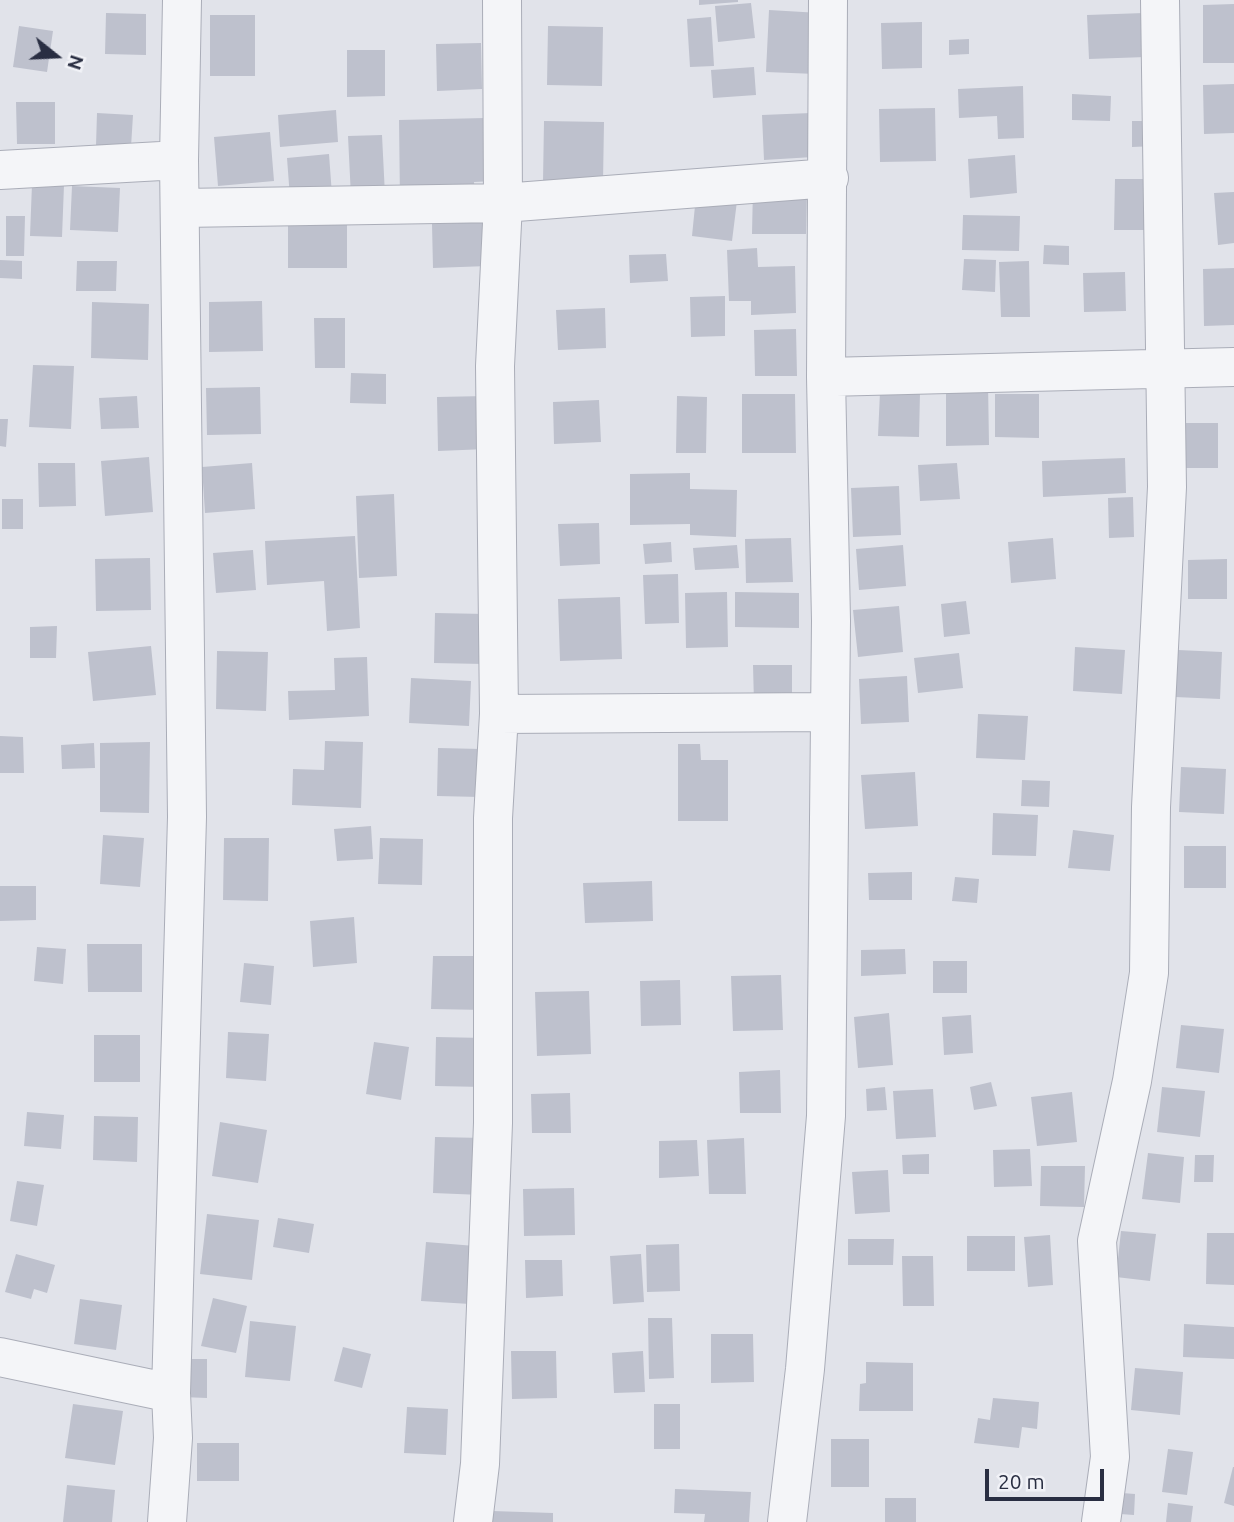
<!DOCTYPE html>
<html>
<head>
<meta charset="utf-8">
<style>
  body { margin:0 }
  #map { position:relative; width:1234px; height:1522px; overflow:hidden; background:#e1e3ea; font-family:Ubuntu,sans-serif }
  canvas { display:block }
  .north { position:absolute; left:21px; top:21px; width:70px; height:70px; -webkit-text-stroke:5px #f1f2f7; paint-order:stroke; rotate:108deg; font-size:19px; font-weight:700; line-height:28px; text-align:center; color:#292e42 }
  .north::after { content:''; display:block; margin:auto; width:24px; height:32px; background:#292e42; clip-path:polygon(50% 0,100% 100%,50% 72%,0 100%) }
  .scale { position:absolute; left:985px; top:1469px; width:119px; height:32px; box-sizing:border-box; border:4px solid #292e42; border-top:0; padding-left:9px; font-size:21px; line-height:24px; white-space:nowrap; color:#292e42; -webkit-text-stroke:5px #f1f2f7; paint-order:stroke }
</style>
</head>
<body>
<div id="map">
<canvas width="1234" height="1522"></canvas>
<div class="north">N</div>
<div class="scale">20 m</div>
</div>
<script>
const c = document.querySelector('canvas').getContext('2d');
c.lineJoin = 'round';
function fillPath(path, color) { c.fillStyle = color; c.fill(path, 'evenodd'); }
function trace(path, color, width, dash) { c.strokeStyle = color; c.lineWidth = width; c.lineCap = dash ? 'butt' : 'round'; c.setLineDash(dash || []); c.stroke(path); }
const building = new Path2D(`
  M699,0H738V2L699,5Z
  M751,3L755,38L718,42L715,6Z
  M1234,4V63H1203V5Z
  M769,10L820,13L816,74L766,72Z
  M106,13L146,14V55L105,54Z
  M1144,13L1146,57L1089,59L1087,15Z
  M210,15H255V76H210Z
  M711,17L714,66L690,67L687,19Z
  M922,22V68L882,69L881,23Z
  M19,26L53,31L47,72L13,67Z
  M548,26L603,27L602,86L547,85Z
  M969,39V54L949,55V40Z
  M481,43L482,89L437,91L436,44Z
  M347,50H385V96L347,97Z
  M754,67L756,95L713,98L711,70Z
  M1234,84V133L1204,134L1203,85Z
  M1023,86L1024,138L998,139L997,116L959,118L958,89Z
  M1072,94L1111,96L1110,121L1072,120Z
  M16,102H55V144H17Z
  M935,108L936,161L880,162L879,109Z
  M336,110L338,142L280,147L278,115Z
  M97,113L133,115L131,147L96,146Z
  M811,113L813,157L764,160L762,115Z
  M485,118L495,181L474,182L475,199L400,201L399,120Z
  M544,121L604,122L603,182H543Z
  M1132,121H1156V146L1132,147Z
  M270,132L274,181L218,186L214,137Z
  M382,135L385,195L351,197L348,136Z
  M329,154L332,195L290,198L287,158Z
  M1015,155L1017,193L970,198L968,159Z
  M1115,179H1160L1159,230H1114Z
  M32,184L64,185L62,237L30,236Z
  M72,186L120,188L118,232L70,230Z
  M753,187L807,189L806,234H752Z
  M1234,192V243L1218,245L1214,193Z
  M696,196L737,201L732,241L692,236Z
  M288,212H347V268H288Z
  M963,215L1020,216L1019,251L962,250Z
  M6,216H25L24,256H6Z
  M486,222L488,266L433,268L432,224Z
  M1044,245L1069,246V265L1043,264Z
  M757,248L758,267L795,266L796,313L751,315V301H729L727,250Z
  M666,254L668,281L630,283L629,255Z
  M964,259L996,260L995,292L962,290Z
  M0,260L22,261V279L0,278Z
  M77,261H117L116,291H76Z
  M1029,261L1030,317H1001L999,262Z
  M1234,268V325L1204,326L1203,269Z
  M1125,272L1126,311L1084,312L1083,273Z
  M725,296V336L691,337L690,297Z
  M262,301L263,351L209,352V302Z
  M92,302L149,304L148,360L91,358Z
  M605,308L606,348L558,350L556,310Z
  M314,318H345V368H315Z
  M796,329L797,376H755L754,330Z
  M33,365L74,366L71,429L29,427Z
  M351,373L386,374V404L350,403Z
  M988,382L989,445L946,446V383Z
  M260,387L261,434L207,435L206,388Z
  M880,392L920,393L919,437L878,436Z
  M742,394H795L796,453H742Z
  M995,394H1039V438L995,437Z
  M137,396L139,428L101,429L99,398Z
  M486,396L487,449L438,451L437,397Z
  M677,396L707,397L706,453H676Z
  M599,400L601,442L554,444L553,402Z
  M0,419H8L6,447L0,446Z
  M1177,423H1218V468H1176Z
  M149,457L153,512L105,516L101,461Z
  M1125,458L1126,493L1043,497L1042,461Z
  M38,463H75L76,506L39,507Z
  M252,463L255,509L205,513L202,467Z
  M957,463L960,499L920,501L918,465Z
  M690,473V489L737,490L736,537L690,535V524L630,525V474Z
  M899,486L901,535L853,537L851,488Z
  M394,494L397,576L359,578L356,496Z
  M1133,497L1134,537L1109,538L1108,498Z
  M2,499H23V529H2Z
  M599,523L600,564L560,566L558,524Z
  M355,536L360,628L327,631L324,581L267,585L265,541Z
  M791,538L793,582L746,583L745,539Z
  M1053,538L1056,579L1011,583L1008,542Z
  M671,542L672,562L645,564L643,544Z
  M737,545L739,568L695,570L693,548Z
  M903,545L906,586L859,590L856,549Z
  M253,550L256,590L216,593L213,553Z
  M150,558L151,610L96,611L95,559Z
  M1227,559V599H1188V560Z
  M678,574L679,623L645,624L643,575Z
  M727,592L728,647L686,648L685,593Z
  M735,592L799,593V628L735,627Z
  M620,597L622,659L560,661L558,599Z
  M966,601L970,634L944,637L941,604Z
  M899,606L903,652L858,657L853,610Z
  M435,613L486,614L484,664L434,663Z
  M57,626L56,658H30V627Z
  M151,646L156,695L93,701L88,652Z
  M1075,647L1125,650L1122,694L1073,691Z
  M1178,650L1222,652L1220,699L1175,697Z
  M217,651L268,652L266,711L216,709Z
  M959,653L963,688L918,693L914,658Z
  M367,657L369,716L289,720L288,691L335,690L334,658Z
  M753,665H792V702L754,703Z
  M907,676L909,722L861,724L859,679Z
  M411,678L471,681L469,726L409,723Z
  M978,714L1028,716L1025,760L976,758Z
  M0,736L23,737L24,773H0Z
  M325,741L363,742L361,808L292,805L293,769L324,770Z
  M150,742L149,813L100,812V743Z
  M94,743L95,768L62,769L61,745Z
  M678,744H700L701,760H728V821H678Z
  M438,748L481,749L480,797L437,796Z
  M1181,767L1226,769L1224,814L1179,812Z
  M915,772L918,826L865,829L861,775Z
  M1022,780L1050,781L1049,807L1021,806Z
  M993,813L1038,815L1036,856L992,855Z
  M371,826L373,859L337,861L334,829Z
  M1073,830L1114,835L1110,871L1068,868Z
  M103,835L144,838L140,887L100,884Z
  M224,838H269L268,901L223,900Z
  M380,838L423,839L422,885L378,884Z
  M1184,846H1226V888H1184Z
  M912,872V900H869L868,873Z
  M955,877L979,879L977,903L952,901Z
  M652,881L653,921L585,923L583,883Z
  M0,886H36V920L0,921Z
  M354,917L357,963L313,967L310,921Z
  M87,944H142V992H88Z
  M37,947L66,949L63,984L34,981Z
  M905,949L906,974L861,976V950Z
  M433,956H487L485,1010L431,1009Z
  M933,961H967V993H933Z
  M244,963L274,966L271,1005L240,1002Z
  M781,975L783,1030L733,1031L731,976Z
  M680,980L681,1025L641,1026L640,981Z
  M589,991L591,1054L537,1056L535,992Z
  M889,1013L893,1065L858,1068L854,1017Z
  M971,1015L973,1053L944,1055L942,1017Z
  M1181,1025L1224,1029L1219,1073L1176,1068Z
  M228,1032L269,1034L266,1081L226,1078Z
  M94,1035H140V1082H94Z
  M436,1037L485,1038L484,1087L435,1086Z
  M374,1042L409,1047L401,1100L366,1094Z
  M780,1070L781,1113H740L739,1072Z
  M991,1082L997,1106L974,1110L970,1087Z
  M885,1087L887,1110L867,1111L866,1089Z
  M1162,1087L1205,1091L1200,1137L1157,1132Z
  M933,1089L936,1137L896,1139L893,1091Z
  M1072,1092L1077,1142L1037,1146L1031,1097Z
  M570,1093L571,1133H532L531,1094Z
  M27,1112L64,1115L61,1149L24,1146Z
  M94,1116L138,1117L137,1162L93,1160Z
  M220,1122L267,1130L258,1183L212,1176Z
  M435,1137L484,1138L482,1195L433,1193Z
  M744,1138L746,1194H709L707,1140Z
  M697,1140L699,1176L659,1178V1141Z
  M1030,1149L1032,1186L994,1187L993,1150Z
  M1148,1153L1184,1157L1180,1203L1142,1199Z
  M929,1154V1174H903L902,1155Z
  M1195,1155H1214L1213,1182H1194Z
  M1041,1166H1085L1084,1207L1040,1206Z
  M888,1170L890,1212L855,1214L852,1172Z
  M17,1181L44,1185L37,1226L10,1221Z
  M574,1188L575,1235L524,1236L523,1189Z
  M207,1214L259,1220L252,1280L200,1274Z
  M278,1218L314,1224L309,1253L273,1247Z
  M1121,1231L1156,1234L1150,1281L1116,1277Z
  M1207,1233H1234V1285L1206,1284Z
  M1050,1235L1053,1285L1028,1287L1024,1237Z
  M967,1236H1015V1271H967Z
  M848,1239H894L893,1265H848Z
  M426,1242L475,1246L470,1304L421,1301Z
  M679,1244L680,1291L647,1292L646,1245Z
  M16,1254L55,1265L47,1293L34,1289L31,1299L5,1292Z
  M641,1254L644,1302L613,1304L610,1256Z
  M902,1256H933L934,1306H903Z
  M525,1260H562L563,1296L526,1298Z
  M213,1298L247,1306L236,1353L201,1346Z
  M80,1299L122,1305L116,1350L74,1344Z
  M648,1318H672L674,1378L649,1379Z
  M250,1321L296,1326L290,1381L245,1377Z
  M1184,1324L1234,1327V1359L1183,1357Z
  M711,1334H753L754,1382L711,1383Z
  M343,1347L371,1354L362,1388L334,1381Z
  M511,1351H556L557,1398L512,1399Z
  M643,1351L645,1392L614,1393L612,1353Z
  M182,1359H207V1398L182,1397Z
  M866,1362L913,1363V1411H859L860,1384L866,1383Z
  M1135,1368L1183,1372L1180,1415L1131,1410Z
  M993,1398L1039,1402L1037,1429L1022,1427L1019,1448L974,1443L978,1418L990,1420Z
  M73,1404L123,1411L115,1465L65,1458Z
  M654,1404H680V1449H654Z
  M407,1407L448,1409L446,1455L404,1453Z
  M831,1439H869V1487H831Z
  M197,1443H239V1481H197Z
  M1168,1449L1193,1452L1187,1495L1162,1492Z
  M1233,1467H1234V1506L1224,1503Z
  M67,1485L115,1490L112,1522H63Z
  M675,1489L751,1492L749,1522H704L705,1514L674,1513Z
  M1122,1493L1135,1494L1134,1515L1120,1514Z
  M885,1498H916V1522H885Z
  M1168,1503L1193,1506L1191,1522H1166Z
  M492,1511L553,1513V1522H492Z`);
const minor = new Path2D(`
  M0,170L179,160
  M181,208L503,203L829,178
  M826,377L1234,367
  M499,714L829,712
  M0,1357L171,1393
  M167,1522L173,1438L171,1393L187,817L179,160L182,0
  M473,1522L480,1464L493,1123V818L499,714L495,366L503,203L502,0
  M787,1522L805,1369L826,1116L831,621L826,377L828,0
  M1101,1522L1110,1457L1097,1241L1132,1081L1149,973L1151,807L1167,487L1160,0`);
fillPath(building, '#bec1cd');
trace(minor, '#aaadb8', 40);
trace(minor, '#f4f5f8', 38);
</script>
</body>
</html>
